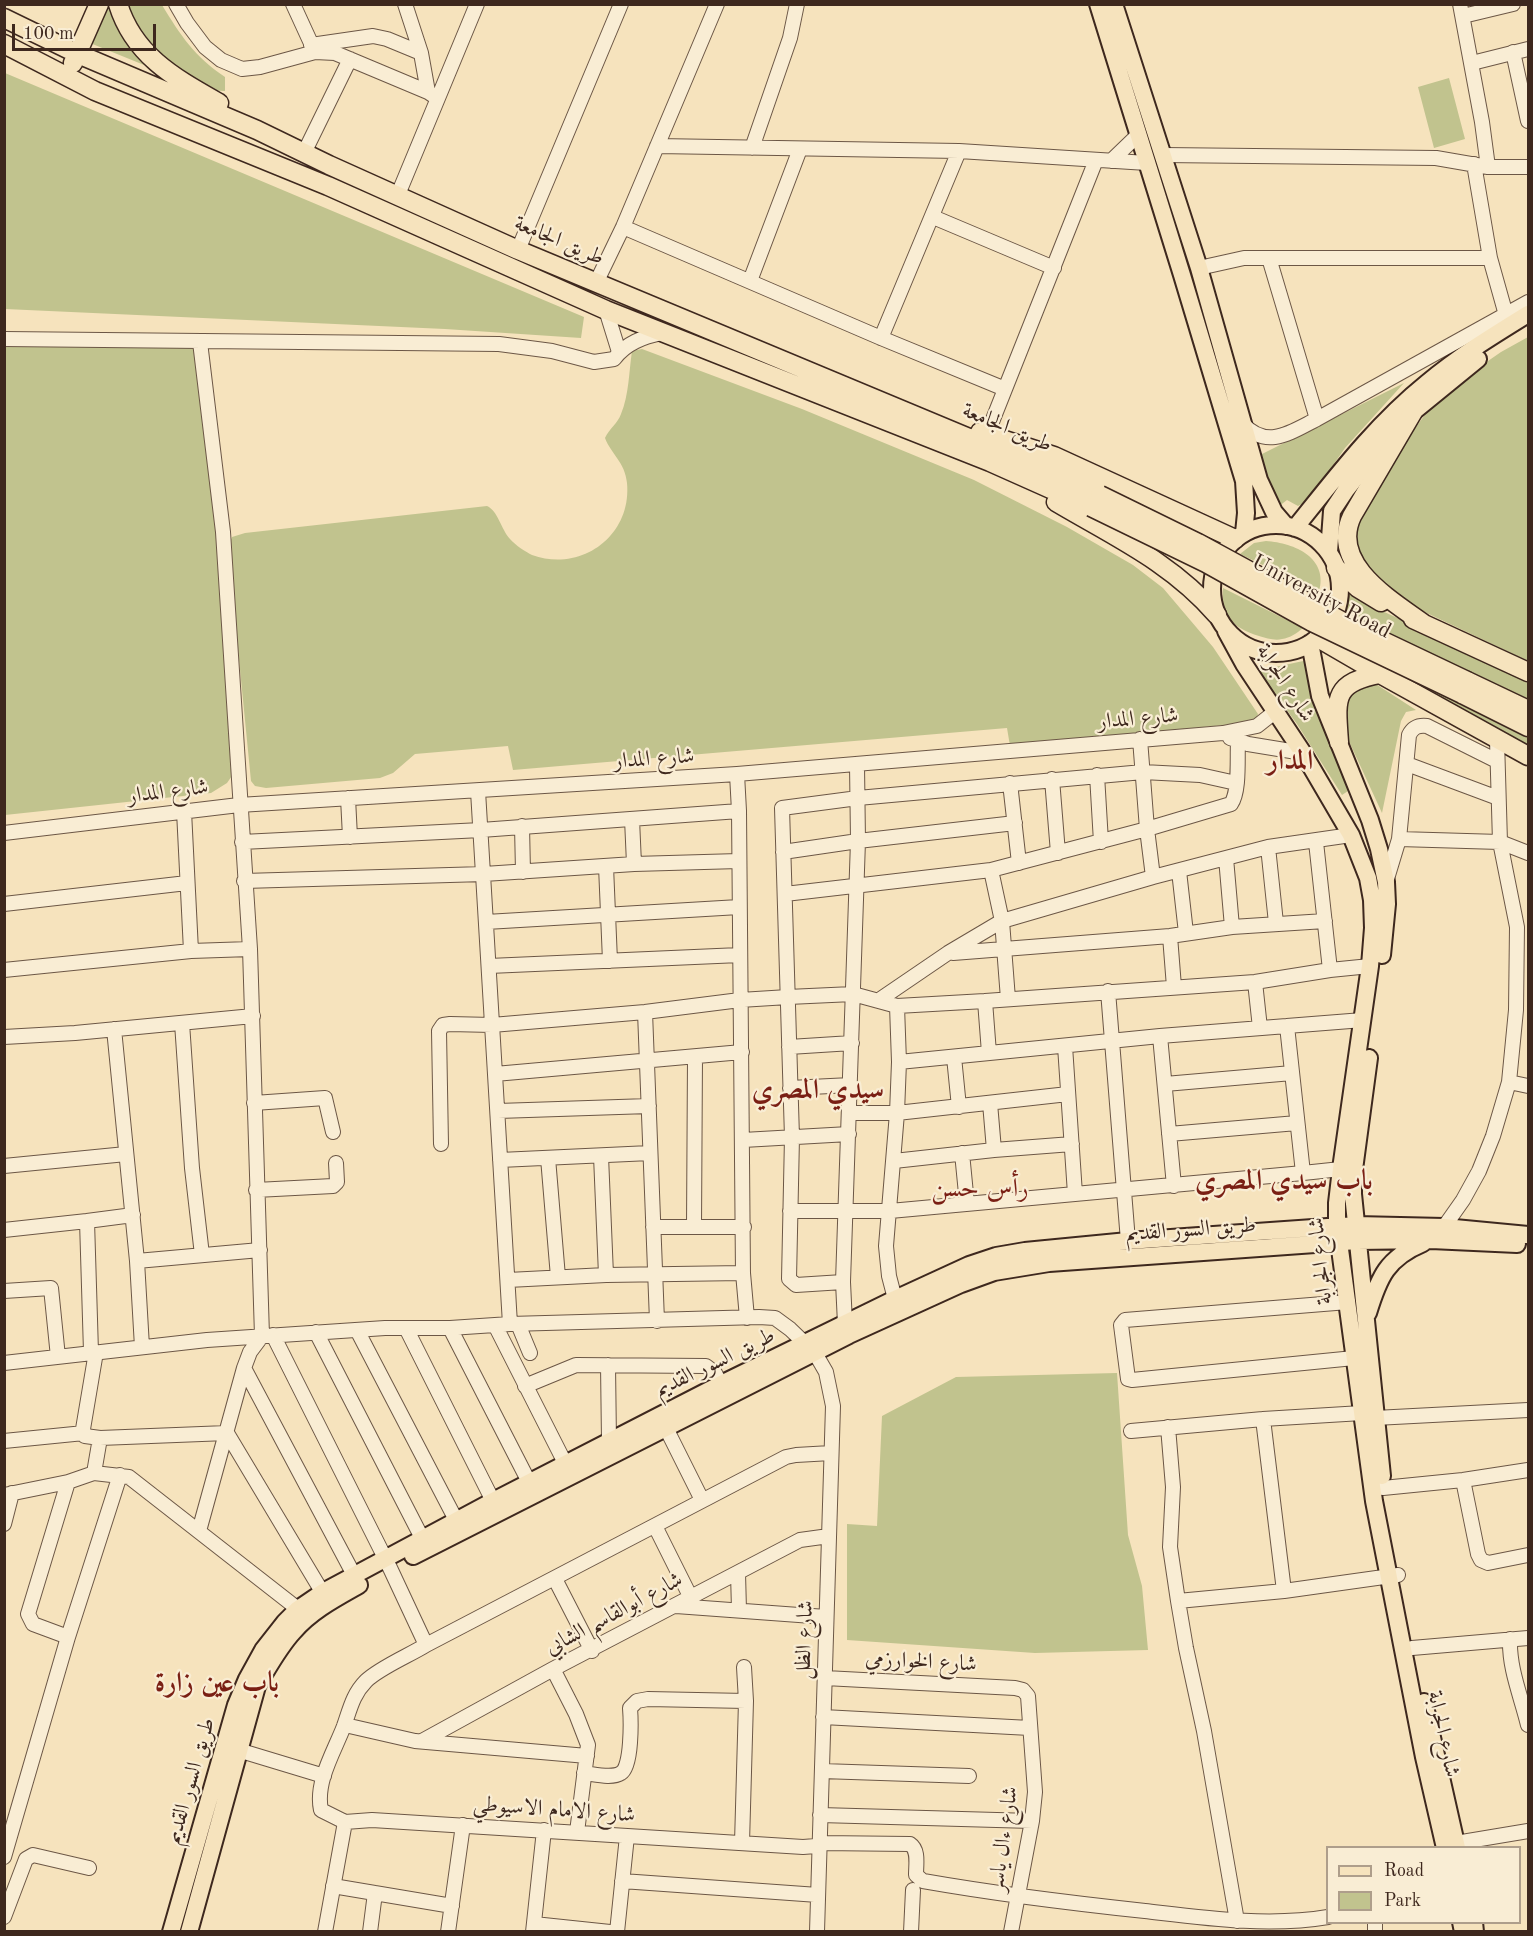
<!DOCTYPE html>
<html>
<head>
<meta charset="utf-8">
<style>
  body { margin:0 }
  #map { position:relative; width:1533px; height:1936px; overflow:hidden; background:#f6e3bd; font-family:"Old Standard TT",serif }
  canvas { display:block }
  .frame { position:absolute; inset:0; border:6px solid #3e281e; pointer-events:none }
  .legend { position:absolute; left:1326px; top:1846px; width:195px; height:78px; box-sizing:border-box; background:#f9edd4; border:2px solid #ae9e8b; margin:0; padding:8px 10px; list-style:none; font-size:18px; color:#3e281e }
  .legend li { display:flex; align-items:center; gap:12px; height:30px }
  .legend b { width:30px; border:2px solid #ae9e8b }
  .scale { position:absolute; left:12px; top:24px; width:144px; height:27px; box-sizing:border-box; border:3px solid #3e281e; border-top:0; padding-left:8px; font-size:18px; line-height:21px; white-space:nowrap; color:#3e281e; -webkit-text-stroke:4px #f9edd4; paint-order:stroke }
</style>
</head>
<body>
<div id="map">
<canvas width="1533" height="1936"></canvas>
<div class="frame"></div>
<ul class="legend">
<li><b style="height:8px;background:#f6e3bd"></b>Road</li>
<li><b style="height:16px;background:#c1c38e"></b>Park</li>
</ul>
<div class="scale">100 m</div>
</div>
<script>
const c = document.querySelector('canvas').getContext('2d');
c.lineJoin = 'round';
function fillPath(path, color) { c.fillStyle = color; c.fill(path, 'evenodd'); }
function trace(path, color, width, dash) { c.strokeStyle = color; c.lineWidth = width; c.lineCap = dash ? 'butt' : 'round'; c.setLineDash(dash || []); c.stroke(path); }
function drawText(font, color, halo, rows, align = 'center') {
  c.font = font + ' "Old Standard TT",Amiri,serif'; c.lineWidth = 4.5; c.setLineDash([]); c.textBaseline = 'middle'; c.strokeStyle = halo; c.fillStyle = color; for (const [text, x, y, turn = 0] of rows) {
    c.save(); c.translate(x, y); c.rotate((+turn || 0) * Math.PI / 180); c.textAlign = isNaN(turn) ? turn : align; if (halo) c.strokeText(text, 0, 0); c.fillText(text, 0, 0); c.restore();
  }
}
const green = new Path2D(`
  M103,5H112L149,67L90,43Z
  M124,5H162C181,36 194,56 225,77V91L202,90L150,54Z
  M5,73L584,317L581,338L445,329L5,309Z
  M1449,78L1465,139L1434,148L1418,87Z
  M1528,337V661L1412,606L1381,581L1357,556L1356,528L1404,443L1430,408L1449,388L1501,352Z
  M5,339L200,342L238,767L227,783L211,793L5,815Z
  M642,349L802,409L974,480L1067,527L1133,565L1163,588L1213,647L1258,714L1255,722L1010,746L1007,728L513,770L508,746L415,754L393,773L380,778L266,788L255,786L251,781L228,548L232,537L245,533L487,506C498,511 501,529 510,539C515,545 526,552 532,555C581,573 632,536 627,483C625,462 611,454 605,438C609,429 618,423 621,414C629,395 629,371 632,351Z
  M1404,383L1345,448L1308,501L1298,506L1287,500L1278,507L1256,457Z
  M1266,541C1295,543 1329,558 1319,592L1240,554L1254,543Z
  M1223,588L1303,628C1297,633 1290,638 1282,639C1275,641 1266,638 1259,636C1233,628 1221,616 1223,588Z
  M1346,592L1380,610L1528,678V703L1342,612Z
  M1334,635L1528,733V750L1416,687Z
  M1308,660L1311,691L1348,791L1342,795L1297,724L1256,668L1275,667Z
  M1368,679L1416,710L1406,712L1401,721L1382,813L1341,724L1347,690Z
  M1117,1373L1128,1535L1142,1586L1148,1650L1035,1653L847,1640V1524L877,1526L882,1416L956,1377Z`);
const minor = new Path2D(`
  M176,4L187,23L205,47L221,60L242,69L260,67L315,52L335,53L428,92L437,98
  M293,4L315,52
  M405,4L421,53L428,92
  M1460,4L1482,122L1488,167
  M1463,16L1513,4
  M311,45L373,36L387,39L421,53
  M1513,52L1528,121
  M1472,63L1528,49
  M657,146L959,151L1147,163
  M752,148L790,38L797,4
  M304,153L350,59
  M1163,155L1436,158L1488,167H1528
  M1111,161L1138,135
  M1474,164L1490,258L1506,315L1503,323
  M397,197L477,4
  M933,217L1054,268
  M623,227L881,338L1005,389
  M518,250L621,4
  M1199,268L1244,258H1269
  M750,281L800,149
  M596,283L623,227L717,4
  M606,310L619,352
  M881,338L959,151
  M4,339L499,344L552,351L594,362L614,359C626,343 643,337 662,333
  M1317,419L1269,258H1490
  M1243,424C1267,450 1291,432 1317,419L1528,302
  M984,442L1096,160
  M1230,738L1248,744L1303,753
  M1140,739L1147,829L1153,877
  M1407,764L1498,798
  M737,774L739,811L743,1273L747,1318
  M1097,775L1101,842
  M1052,779L1058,853
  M1010,783L1019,863
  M478,791L510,1324
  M348,798L350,837
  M184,811L191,951
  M632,819L634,864
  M522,826L523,872
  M4,833L239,805L737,774L1223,733L1257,726L1276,711
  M1399,839L1500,842L1528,853
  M242,842L481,830L739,811
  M1316,842L1330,970
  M1268,847L1276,923
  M783,852L858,841L1015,823
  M1226,858L1232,927
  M606,866L610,961
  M991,870L1002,921L1008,999
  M1179,871L1186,933
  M244,881L484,874L634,864L739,861
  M1386,882L1399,839L1409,735C1413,727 1418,725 1427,726L1497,761
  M785,894L991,870L1147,829L1231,804C1240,791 1237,758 1238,742
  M4,904L187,883
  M486,922L739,907
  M1170,936L1174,987
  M953,953L1170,936L1232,927L1325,921
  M489,966L740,955
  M4,970L191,951L250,949
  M1255,982L1260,1028
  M1108,991L1128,1241
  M879,1000L948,953L1002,921L1153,877L1268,847L1351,835
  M985,1001L989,1053
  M645,1012L657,1321
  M182,1023L192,1168L202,1255
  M114,1029L137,1261L142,1347
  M1160,1036L1174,1186
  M4,1037L75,1033L253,1016
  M1065,1046L1075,1194
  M789,1047L852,1043
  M954,1057L959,1107
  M899,1062L1160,1036L1363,1020
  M495,1074L742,1052
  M1509,1082L1528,1086
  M1165,1084L1292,1073
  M790,1088L851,1085
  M254,1103L325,1098L333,1132
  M990,1103L994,1150
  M498,1111L649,1106
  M850,1113H897L1068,1094
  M1169,1134L1297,1123
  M743,1140L849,1134
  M441,1144L439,1031L443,1025L450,1024L492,1025L645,1012L740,1000L788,997L853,994L897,1006L985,1001L1255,982L1330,970L1370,966
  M962,1153L967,1204
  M601,1156L606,1275
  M548,1158L558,1277
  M500,1160L650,1153
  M894,1161L994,1150L1072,1144
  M4,1166L126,1154
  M1303,1173L1341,1169
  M256,1190L333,1186L337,1182L336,1163
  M790,1211H890L1303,1173L1287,1026
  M653,1227H744
  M694,1227L695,1057
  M1444,1227L1463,1200L1479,1171L1493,1136L1509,1082L1516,1010L1517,927L1500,842L1497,740
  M4,1230L87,1221
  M137,1261L260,1250
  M508,1280L606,1275L743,1273
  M843,1282L796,1285L789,1279L792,1137L782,808L858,798L1143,772L1200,775L1236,783
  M4,1291L51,1288L58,1357
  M895,1299L889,1276L886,1246L897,1113L899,1062L897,1006
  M1348,1302L1125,1320L1121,1325L1128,1379L1132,1380L1354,1358
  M518,1324L530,1353
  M845,1324L843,1282L858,841L857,765
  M495,1325L565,1463
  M406,1328L493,1501
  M450,1328L529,1482
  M357,1330L456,1520
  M316,1332L422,1538
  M273,1335L390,1568L426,1645
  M91,1352L87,1221L133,1215
  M96,1352L83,1429L85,1436L100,1438
  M4,1363L207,1340L385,1328H450L510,1324L759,1317L775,1318L790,1329L815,1353L826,1372L833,1406L817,1932
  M608,1365L609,1441
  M244,1368L354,1575
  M525,1386L576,1365L706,1366L715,1373L721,1384
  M1263,1419L1284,1591
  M665,1426L702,1500
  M1168,1427L1173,1487L1170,1547L1178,1601
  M1131,1431L1263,1419L1362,1413L1375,1418L1528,1410
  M4,1441L84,1433
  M831,1453L796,1455L786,1457L426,1645C410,1655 379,1668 366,1681C353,1694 350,1709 344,1726C334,1752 315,1782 321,1810L345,1822L372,1820L803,1847L816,1846L820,1843L910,1844C919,1850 916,1864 916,1875L923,1881C997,1894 1070,1903 1145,1911C1205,1918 1268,1927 1328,1917
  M94,1473L100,1438L227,1433L327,1600
  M1463,1480L1478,1554L1481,1560L1488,1563L1528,1555
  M68,1482L28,1614L33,1624L68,1637
  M1383,1488L1463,1480L1528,1470
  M4,1495L68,1482L94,1473L129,1477L298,1609
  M4,1524L12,1493
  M655,1526L691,1598
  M199,1531L244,1368L250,1352L262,1336L250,949L223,532L200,342
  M738,1573L739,1610
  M555,1579L592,1651
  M676,1606L826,1617
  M1510,1639C1509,1669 1521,1696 1528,1725
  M1412,1648L1528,1638
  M553,1669L576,1714L588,1745L577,1832
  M825,1678L1015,1688L1023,1690L1028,1696L1035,1792L1032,1821L1011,1932
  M823,1717L1030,1728
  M345,1725L415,1741L587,1756
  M422,1741L553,1669L800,1540L829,1536
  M238,1750L324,1776
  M822,1771L969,1776
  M584,1773C594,1774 612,1779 621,1773C632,1767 631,1720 630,1708L637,1701L648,1699L746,1701
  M820,1815L1032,1821
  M742,1843L746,1701L744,1667
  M1456,1843L1528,1831
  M4,1857L68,1637L120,1475
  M622,1881L818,1895
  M333,1886L452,1906
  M4,1917L26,1859L33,1855L89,1868
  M1237,1921L1204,1731L1186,1648L1178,1601L1284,1591L1398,1575
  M1375,1922V1932
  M534,1924L610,1932
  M325,1932L345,1822
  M370,1932L375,1893
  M448,1932L463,1825
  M533,1932L544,1830
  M617,1932L627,1836
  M911,1932L913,1890`);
const major = new Path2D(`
  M1098,4L1182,275L1244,481L1246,513L1244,533
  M1114,4L1199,268L1259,480L1274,512L1286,526
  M1212 589a64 64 0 1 1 128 0a64 64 0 1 1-128 0Z
  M1295,528C1336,477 1376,424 1427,383C1458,357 1494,335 1528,314
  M1329,552L1332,511L1346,490L1369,461L1413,412L1478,359
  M1226,631L1244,664L1303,753L1351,835L1368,878L1372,900L1373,928L1370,966L1341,1169L1337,1203V1227L1374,1501L1424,1757L1445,1848
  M1310,643L1320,696L1370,820L1379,849L1386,882L1387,904L1382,955
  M1369,1058L1353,1177V1194L1382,1476
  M1368,1313C1379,1277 1387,1258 1423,1243
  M413,1556L849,1335L961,1284L994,1272L1049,1263L1357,1241L1431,1240L1517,1244
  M1424,1702L1457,1848
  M1461,1922L1463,1932
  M1474,1922L1475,1932
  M171,1932L236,1705L247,1679L263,1650L285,1622L298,1609L323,1592L493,1501L721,1384L895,1299L969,1265L996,1256L1025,1251L1128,1241L1356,1225L1444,1227L1528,1235
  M189,1932L257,1686C268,1668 279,1647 294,1631C311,1611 336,1598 359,1585`);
const highway = new Path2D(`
  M118,4C134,56 175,78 219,103
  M4,18L78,54L257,130L329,165L518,250L1041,468L1100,495
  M4,44L95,91L328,186L606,310L990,462L1091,507
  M73,63L99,4
  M1413,412L1352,516C1329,564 1391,600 1424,624
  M980,432L1054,456L1235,539
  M1056,502C1115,537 1171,562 1217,615
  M1336,568L1358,588L1381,602
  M1413,619L1528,672
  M1318,638L1380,674L1528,756
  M1467,681L1528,710
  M1462,694L1528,727
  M1339,742C1336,699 1332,683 1380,674`);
const highwayBridge = new Path2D(`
  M1100,495L1198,543L1345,623L1467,681
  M1091,507L1206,563L1312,622L1462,694`);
const streetNames = [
  ["طريق الجامعة",559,241,23],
  ["طريق الجامعة",1007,428,23],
  ["University Road",1321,597,28],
  ["شارع الجرابة",1285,683,57],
  ["شارع المدار",1138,719,-5],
  ["شارع المدار",654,759,-4],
  ["شارع المدار",168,792,-7],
  ["طريق السور القديم",1191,1230,-4],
  ["شارع الجرابة",1321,1261,-96],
  ["طريق السور القديم",715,1363,-26],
  ["شارع أبوالقاسم الشابي",614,1614,-28],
  ["شارع الظل",805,1640,-88],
  ["شارع الخوارزمي",921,1662,3],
  ["شارع الجرابة",1443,1734,78],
  ["طريق السور القديم",191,1781,-74],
  ["شارع الامام الاسيوطي",554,1810,4],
  ["شارع ءال ياسر",1004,1839,-82]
];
const quarterNames = [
  ["رأس حسن",980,1189]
];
const districtNames = [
  ["المدار",1290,762],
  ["سيدي المصري",818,1091],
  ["باب سيدي المصري",1284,1182],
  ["باب عين زارة",217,1684]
];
fillPath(green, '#c1c38e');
trace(minor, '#6c5746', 16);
trace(major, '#3e281e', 20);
trace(highway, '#3e281e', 21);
trace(minor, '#f9edd4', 14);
trace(major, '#f6e3bd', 16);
trace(highway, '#f6e3bd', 18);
trace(highwayBridge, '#3e281e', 21, []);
trace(highwayBridge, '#f6e3bd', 18);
drawText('22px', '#3e281e', '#f9edd4', streetNames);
drawText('26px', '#7a1f14', '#f9edd4', quarterNames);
drawText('bold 28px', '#7a1f14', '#f9edd4', districtNames);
</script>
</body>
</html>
